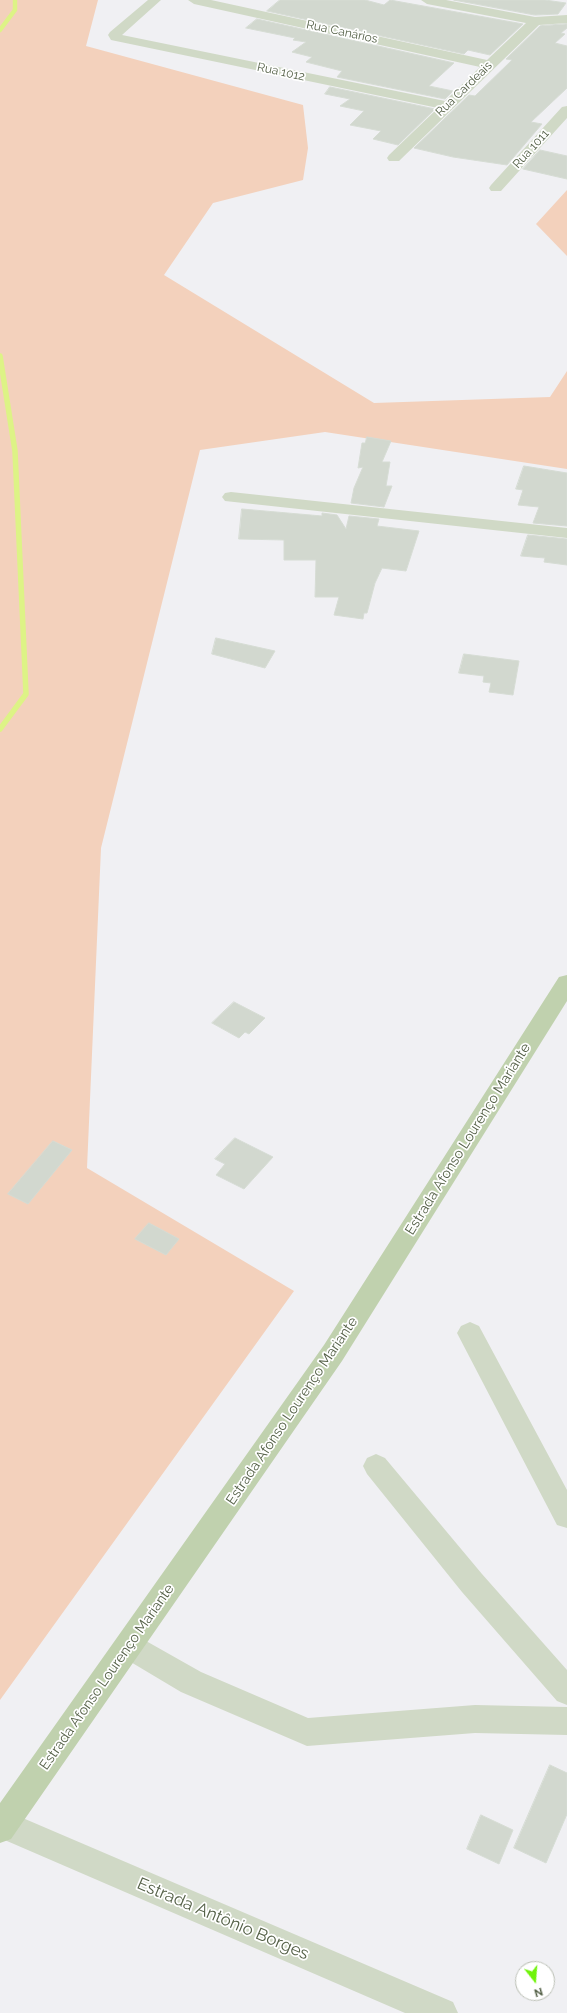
<!DOCTYPE html>
<html>
<head>
<meta charset="utf-8">
<style>
  body { margin:0 }
  #map { position:relative; width:567px; height:2013px; overflow:hidden; background:#f0f0f3; font-family:Raleway,sans-serif }
  canvas { display:block }
  .north { position:absolute; left:515px; top:1961px; width:40px; height:40px; box-sizing:border-box; background:#fff; border:1px solid #bbbfb5; border-radius:50%; rotate:163deg; font-size:11px; font-weight:700; line-height:16px; text-align:center; color:#546047 }
  .north::after { content:''; display:block; margin:auto; width:14px; height:18px; background:#70f30b; clip-path:polygon(50% 0,100% 100%,50% 72%,0 100%) }
</style>
</head>
<body>
<div id="map">
<canvas width="567" height="2013"></canvas>
<div class="north">N</div>
</div>
<script>
const c = document.querySelector('canvas').getContext('2d');
c.lineJoin = 'round';
function fillPath(path, color) { c.fillStyle = color; c.fill(path, 'evenodd'); }
function trace(path, color, width, dash) { c.strokeStyle = color; c.lineWidth = width; c.lineCap = dash ? 'butt' : 'round'; c.setLineDash(dash || []); c.stroke(path); }
function drawText(font, color, halo, rows, align = 'center') {
  c.font = font + ' Raleway,sans-serif'; c.lineWidth = 3.5; c.setLineDash([]); c.textBaseline = 'middle'; c.strokeStyle = halo; c.fillStyle = color; for (const [text, x, y, turn = 0] of rows) {
    c.save(); c.translate(x, y); c.rotate((+turn || 0) * Math.PI / 180); c.textAlign = isNaN(turn) ? turn : align; if (halo) c.strokeText(text, 0, 0); c.fillText(text, 0, 0); c.restore();
  }
}
const green = new Path2D(`
  M0,0H98L86,46L303,105L308,148L303,180L213,203L164,275L374,403L550,397L567,371V469L325,432L200,450L101,848L87,1168L294,1291L0,1700Z
  M567,190V256L536,224Z`);
const streamFar1 = new Path2D(`
  M0,30L15,10V0`);
const stream = new Path2D(`
  M0,356L15,451L26,694L0,729`);
const building = new Path2D(`
  M280,0H365L384,5L390,0L523,24L490,55L468,50L464,54L267,11Z
  M454,0H545L566,3L558,14L535,15Z
  M257,19L454,63L429,86L453,91L445,99L337,77L342,71L306,62L312,57L292,52L306,42L293,40L295,38L246,28Z
  M567,24V28L561,33L565,34L555,43L567,46V88L531,122L542,124L507,165L453,157L414,148L469,95L475,96L512,60L506,59L540,26Z
  M330,87L435,109L398,145L373,139L381,131L350,125L364,111L340,106L350,99L325,94Z
  M540,150L567,156V179L523,169Z
  M367,437L391,441L382,462H390L386,486H392L384,507L351,503L354,488L363,467L358,468L362,443H365Z
  M524,466L567,473V526L533,523L539,507L518,505L523,490L516,489Z
  M242,509L322,516V513L337,515L346,529L349,516L379,519L377,526L419,531L406,571L382,568L375,583L367,613H364L363,619L334,615L339,597H315L316,560H284V540L239,539Z
  M528,535L567,539V565L544,562L545,558L521,556Z
  M216,638L275,651L265,668L212,654Z
  M464,654L519,661L513,695L489,692L491,683L483,682L484,676L459,673Z
  M234,1002L265,1018L249,1034L245,1032L239,1038L212,1023Z
  M235,1138L273,1157L244,1189L216,1175L225,1164L215,1159Z
  M53,1141L72,1150L28,1204L8,1194Z
  M149,1223L179,1239L166,1255L135,1239Z
  M550,1765L567,1773V1814L546,1863L514,1848Z
  M481,1815L513,1830L499,1864L467,1849Z`);
const minor = new Path2D(`
  M148,0H161L122,35L445,101L480,67L194,4L188,0H211L487,60L526,23L427,4L421,0H446L535,17L567,15V23L539,25L399,161H389L387,158L389,155L438,108L111,40L108,35L110,32Z
  M567,106V118L501,191H491L489,188L491,185L562,107Z
  M231,492L567,528V538L225,501L222,497L225,493Z
  M470,1322L479,1326L567,1490V1528L557,1525L457,1333L461,1326Z
  M376,1454L385,1458L482,1574L567,1670V1705L557,1701L462,1592L367,1474L363,1466L367,1458Z
  M129,1633L139,1637L201,1672L308,1718L475,1705L567,1707V1735L475,1733L307,1746L181,1692L119,1655L115,1646L119,1637Z
  M4,1810L453,2002L458,2013H405L0,1838V1812Z`);
const major = new Path2D(`
  M567,975V1001L342,1361L11,1839L0,1843V1803L324,1345L559,977Z`);
const farStreetnames = [
  ["Rua Canários",342,32,12],
  ["Rua 1012",281,72,12],
  ["Rua Cardeais",464,89,-44],
  ["Rua 1011",531,149,-48]
];
const streetNames = [
  ["Estrada Afonso Lourenço Mariante",468,1139,-58],
  ["Estrada Afonso Lourenço Mariante",292,1411,-56],
  ["Estrada Afonso Lourenço Mariante",107,1677,-55]
];
const nearStreetnames = [
  ["Estrada Antônio Borges",223,1919,23]
];
fillPath(green, '#f3d1bc');
trace(streamFar1, '#ddf386', 4.5);
trace(stream, '#ddf386', 5.5);
fillPath(building, '#d2d8cf');
trace(building, '#d6dcd4', 1);
fillPath(minor, '#d0d9c6');
fillPath(major, '#c0d1ae');
drawText('12px', '#546047', '#fff', farStreetnames);
drawText('14px', '#546047', '#fff', streetNames);
drawText('17px', '#546047', '#fff', nearStreetnames);
</script>
</body>
</html>
